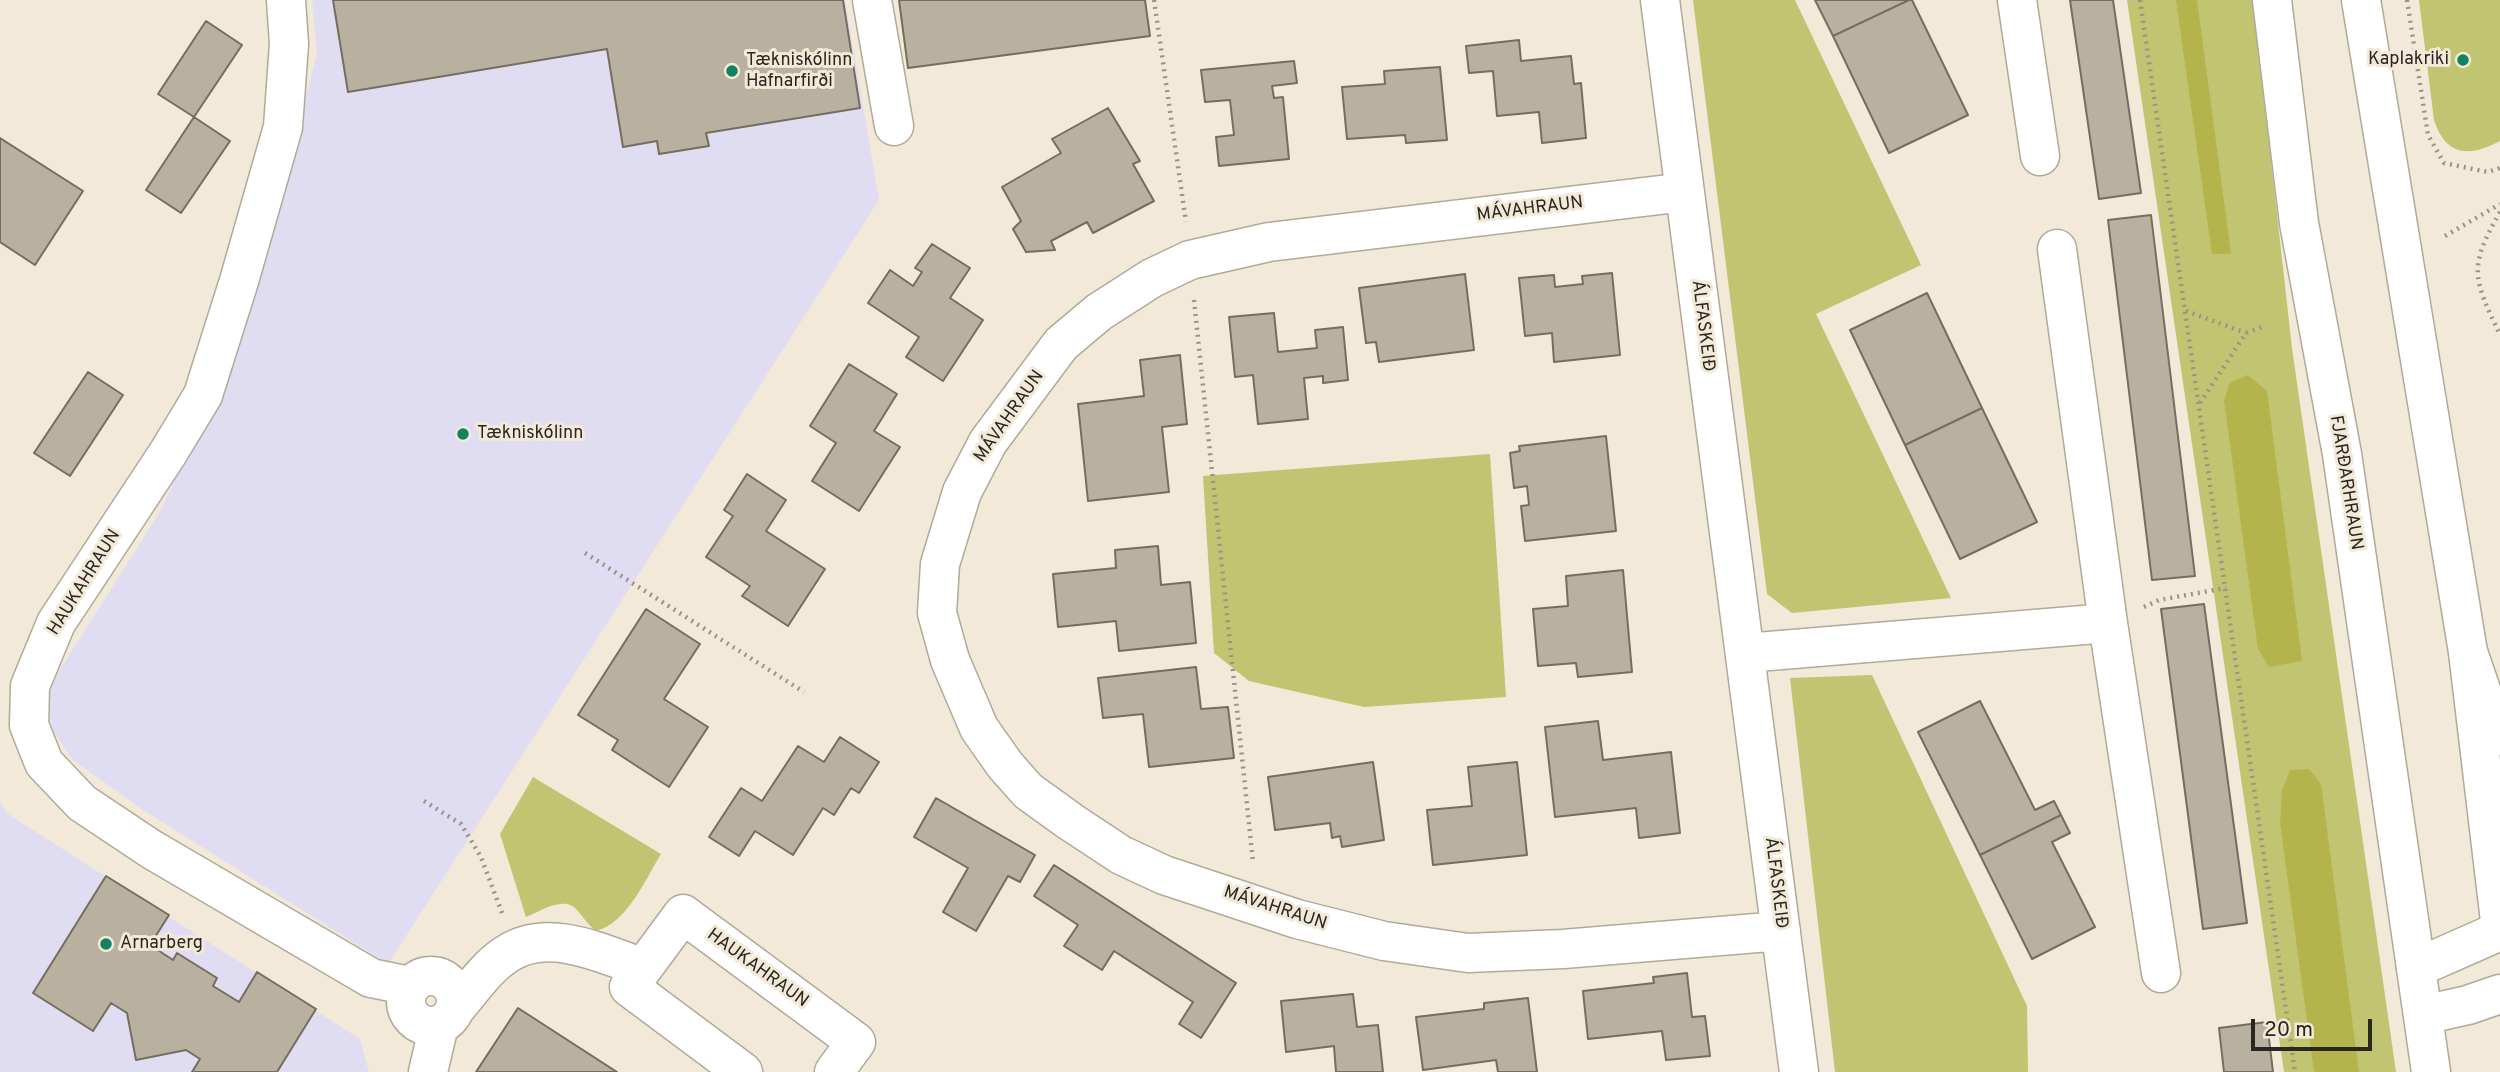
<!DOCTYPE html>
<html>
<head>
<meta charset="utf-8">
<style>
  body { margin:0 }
  #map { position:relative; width:2500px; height:1072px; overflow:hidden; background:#f2e9d8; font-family:Overpass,sans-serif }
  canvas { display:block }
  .scale { position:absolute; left:2251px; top:1019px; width:121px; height:32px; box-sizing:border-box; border:4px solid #2a2720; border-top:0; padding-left:9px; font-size:21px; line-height:24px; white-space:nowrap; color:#2a2720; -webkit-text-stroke:5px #f2e9d8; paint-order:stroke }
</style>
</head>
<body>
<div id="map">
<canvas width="2500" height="1072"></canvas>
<div class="scale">20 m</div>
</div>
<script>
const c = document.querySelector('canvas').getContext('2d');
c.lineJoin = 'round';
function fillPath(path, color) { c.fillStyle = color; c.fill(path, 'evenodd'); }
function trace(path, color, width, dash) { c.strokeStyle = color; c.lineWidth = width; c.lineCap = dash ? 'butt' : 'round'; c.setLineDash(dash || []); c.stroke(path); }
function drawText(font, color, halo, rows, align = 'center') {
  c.font = font + ' Overpass,sans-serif'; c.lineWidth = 6; c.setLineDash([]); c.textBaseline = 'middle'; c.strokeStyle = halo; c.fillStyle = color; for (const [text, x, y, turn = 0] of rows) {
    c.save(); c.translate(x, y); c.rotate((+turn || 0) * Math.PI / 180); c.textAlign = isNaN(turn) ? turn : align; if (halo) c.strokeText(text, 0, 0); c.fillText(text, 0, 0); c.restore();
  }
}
const education = new Path2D(`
  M312,0H845L879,200L388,964L140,808L73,760L53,731L46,703L56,676L159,513L235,354L317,54Z
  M0,802L8,814L360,1039L369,1072H0Z`);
const green = new Path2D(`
  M1693,0H1795L1921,265L1816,314L1951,598L1792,613L1767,594Z
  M2127,0H2253L2292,348L2396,1072H2284Z
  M2419,0H2500V141C2470,157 2446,157 2434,120Z
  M1490,454L1506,697L1364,707L1249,681L1214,653L1203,476Z
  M1872,675L2027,1006L2028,1072H1835L1790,678Z
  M533,777L661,854C645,880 627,923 596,931C588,925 584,918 577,910C564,895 541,911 526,917L500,834Z`);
const forest = new Path2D(`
  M2176,0H2197L2231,254H2212Z
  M2248,375L2267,391L2302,661L2269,667L2258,649L2224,400L2230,383Z
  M2309,769L2321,784L2359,1072H2314L2280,823L2282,791L2290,770Z`);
const building = new Path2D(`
  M333,0H843L860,108L706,133L709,146L659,154L657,141L623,147L607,49L348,92Z
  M899,0H1145L1150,36L908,68Z
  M1815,0H1909L1833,36Z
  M1909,0H1912L1968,115L1889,153L1833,36Z
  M2070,0H2113L2141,193L2099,199Z
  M206,21L242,45L194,117L158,94Z
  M1519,40L1521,61L1571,56L1574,84L1581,83L1586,138L1542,143L1539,112L1497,116L1493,71L1469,73L1466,46Z
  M1294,61L1297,83L1272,86L1274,98L1283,97L1289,159L1219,166L1216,137L1234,135L1230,100L1205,102L1201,70Z
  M1440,67L1447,140L1406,143L1405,135L1347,139L1342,87L1385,84L1384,71Z
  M1108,108L1140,161L1133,164L1154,201L1093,233L1087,222L1051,241L1055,250L1026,252L1013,229L1021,221L1002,187L1061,153L1052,139Z
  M194,117L230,141L181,213L146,190Z
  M0,138L83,191L35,265L0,242Z
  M2151,215L2195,576L2152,580L2108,220Z
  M932,244L970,268L950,298L983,320L943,381L906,357L919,337L868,303L890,270L913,286L922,272L915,268Z
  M1612,273L1620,355L1554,362L1552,333L1525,336L1519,278L1554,275L1555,287L1583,284L1582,276Z
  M1465,274L1474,350L1379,362L1376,342L1366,343L1359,288Z
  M1927,293L1982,408L1905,445L1850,330Z
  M1274,313L1278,352L1317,348L1315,330L1343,327L1348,380L1323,383V376L1304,378L1308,419L1258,424L1253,375L1235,377L1229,317Z
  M1180,355L1187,424L1162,427L1169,492L1088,501L1078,404L1144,396L1140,360Z
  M849,364L897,394L874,431L900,447L859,511L812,481L836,443L810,426Z
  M88,372L123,395L70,476L34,453Z
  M1982,408L2037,522L1960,559L1905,445Z
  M1606,436L1616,531L1525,541L1521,506L1529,505L1527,486L1514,488L1510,453L1520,451L1519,446Z
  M747,474L786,500L766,531L825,569L788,626L742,596L750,586L706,557L733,516L724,510Z
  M1158,546L1161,585L1190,582L1196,643L1119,651L1116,621L1058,627L1053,574L1116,568L1115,550Z
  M1623,570L1632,672L1578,677L1576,663L1538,666L1533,609L1568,606L1566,576Z
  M2204,604L2247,923L2203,929L2161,609Z
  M646,609L700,644L664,699L708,727L669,787L612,750L618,740L578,715Z
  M1196,667L1201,709L1228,707L1234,758L1149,767L1143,714L1103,718L1098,678Z
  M1980,701L2035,810L2054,801L2061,815L1980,855L1918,732Z
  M1598,721L1603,760L1671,752L1680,833L1639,838L1636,808L1555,817L1545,727Z
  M840,737L879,762L859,793L851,788L834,815L823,808L793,855L755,831L739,856L709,837L741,788L762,801L798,746L824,762Z
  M1373,762L1384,840L1342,847L1340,836L1332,838L1330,823L1275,830L1268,777Z
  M1517,762L1527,855L1433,865L1427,810L1472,806L1468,767Z
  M936,798L1035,855L1020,882L1008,876L976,931L943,912L968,868L914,837Z
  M2061,815L2070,833L2052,842L2095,927L2032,959L1980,855Z
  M1054,865L1236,983L1201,1038L1179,1024L1193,1002L1114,951L1102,970L1064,946L1078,925L1034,896Z
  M106,876L169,915L150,945L173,960L177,953L217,978L213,986L239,1002L257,972L316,1009L277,1072H192L200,1059L186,1050L136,1060L127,1013L111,1003L93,1031L33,993Z
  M1687,973L1692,1017L1705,1016L1710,1056L1666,1060L1662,1031L1588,1039L1583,991L1654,983L1653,977Z
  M1353,994L1357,1027L1378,1025L1383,1072H1336L1334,1046L1286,1052L1281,1001Z
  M1528,998L1537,1072H1498L1496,1060L1423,1070L1416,1017L1484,1009V1003Z
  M518,1008L617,1072H476Z
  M2267,1022L2273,1072H2224L2219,1028Z`);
const path = new Path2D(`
  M1154,0L1186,222
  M2140,0L2295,1072
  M2407,0L2428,135L2444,163L2488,172L2500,168
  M2500,212C2467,269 2474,279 2500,335
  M2445,236L2500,204
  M1194,300L1253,862
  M2186,311L2246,333
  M2200,403L2246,333L2262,327
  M585,553L804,692
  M2144,607L2159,600L2226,588
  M424,801L461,824L481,857L502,913`);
const minor = new Path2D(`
  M286,0L289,44L283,127L239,281L203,395L168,453L56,623L30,686L29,725L44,763L82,803L151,849L371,978L410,986
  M872,0L894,126
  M1660,0L1799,1072
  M2017,0L2040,156
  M1685,192L1269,242L1190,260L1152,278L1099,312L1061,344L988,442L962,492L940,564L937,613L950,660L979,728L1005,765L1028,791L1071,822L1121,855L1164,875L1297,919L1384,941L1468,953L1563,949L1781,931
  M2057,249L2108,623L2161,973
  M1745,653L2108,623
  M406 1001a25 25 0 1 1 50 0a25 25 0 1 1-50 0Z
  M454,1010C470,992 486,967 507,954C548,927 601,953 643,968
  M428,1072L439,1025
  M743,1072L629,987L683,914L856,1042L834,1072`);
const major = new Path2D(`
  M2272,0L2299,223L2342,454L2416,968
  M2361,0L2468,652L2500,921`);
const highway = new Path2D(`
  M2468,652L2491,719L2500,736
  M2423,1015L2468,1005L2500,994
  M2431,1072L2416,968L2500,931`);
const markers = [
  [2463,60,7,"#128260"],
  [732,71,7,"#128260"],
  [463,434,7,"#128260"],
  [106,944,7,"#128260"]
];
const poiNames = [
  ["Kaplakriki",2449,60,"right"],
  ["Tækniskólinn",746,61],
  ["Hafnarfirði",746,82],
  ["Tækniskólinn",477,434],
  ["Arnarberg",120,944]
];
const streetNames = [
  ["MÁVAHRAUN",1530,210,-7],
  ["ÁLFASKEIÐ",1702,326,83],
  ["MÁVAHRAUN",1010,417,-55],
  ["FJARÐARHRAUN",2345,483,81],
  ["HAUKAHRAUN",85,583,-58],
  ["ÁLFASKEIÐ",1775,883,83],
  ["MÁVAHRAUN",1275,909,18],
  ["HAUKAHRAUN",757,969,36]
];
fillPath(education, '#e0ddf3');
fillPath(green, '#c1c470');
fillPath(forest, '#b3b54c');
fillPath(building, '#b9b1a0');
trace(building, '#756d5e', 2);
trace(minor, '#b2aa99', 41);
trace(major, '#b2aa99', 41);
trace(highway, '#b2aa99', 41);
trace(path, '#9a9487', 4.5, [2, 5]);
trace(minor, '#fff', 38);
trace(major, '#fff', 38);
trace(highway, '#fff', 38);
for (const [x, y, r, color] of markers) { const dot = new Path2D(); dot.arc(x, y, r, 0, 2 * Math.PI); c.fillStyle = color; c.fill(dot); trace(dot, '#f2e9d8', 2.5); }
drawText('18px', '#2a2720', '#f2e9d8', poiNames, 'left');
drawText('18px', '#2a2720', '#f2e9d8', streetNames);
</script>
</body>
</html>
